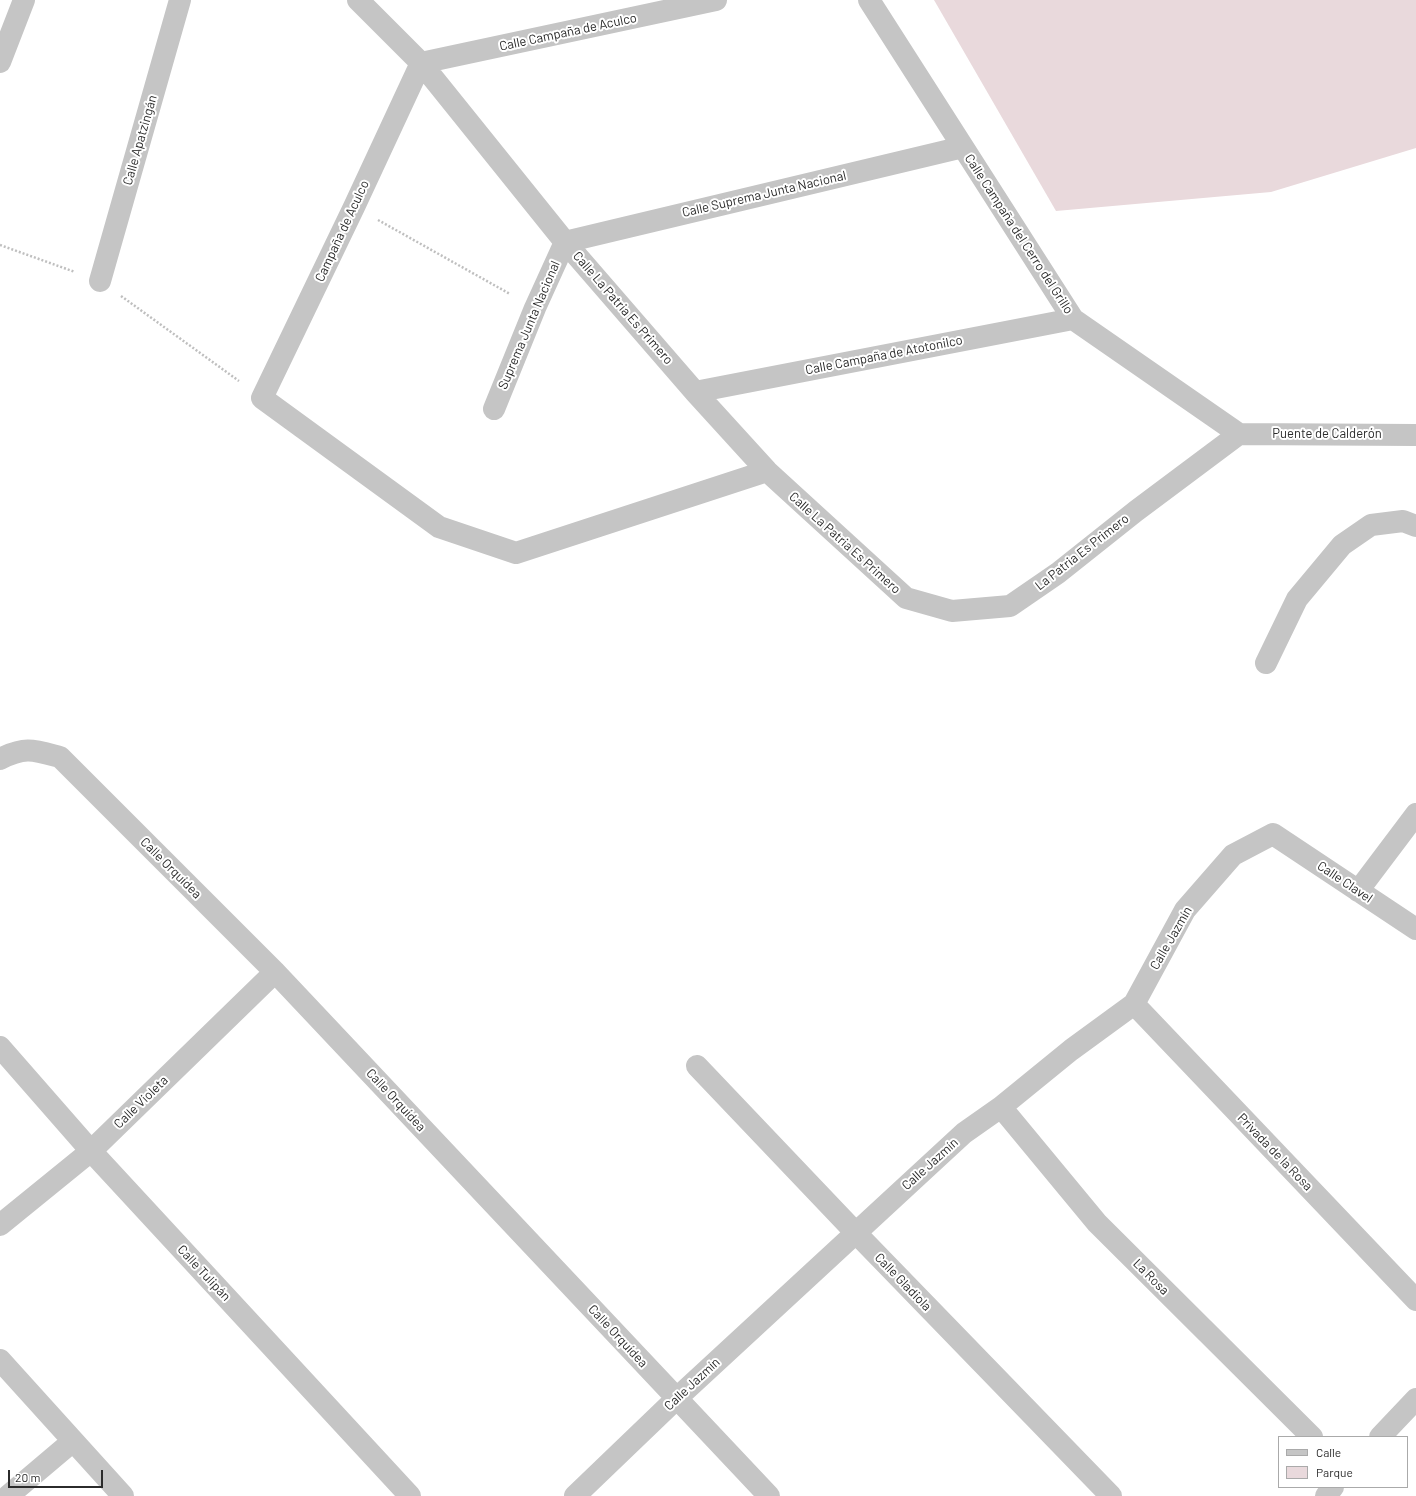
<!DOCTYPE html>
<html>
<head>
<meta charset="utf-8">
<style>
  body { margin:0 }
  #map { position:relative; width:1416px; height:1496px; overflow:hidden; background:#fff; font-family:Barlow,sans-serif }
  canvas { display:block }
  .legend { position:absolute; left:1278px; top:1436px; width:130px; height:52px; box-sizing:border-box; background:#fff; border:1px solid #aaa; margin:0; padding:5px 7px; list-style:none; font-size:12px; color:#2b2b2b }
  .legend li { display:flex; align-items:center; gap:8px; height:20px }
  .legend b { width:20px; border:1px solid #aaa }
  .scale { position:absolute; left:8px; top:1470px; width:95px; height:18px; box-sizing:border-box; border:2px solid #2b2b2b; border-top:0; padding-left:5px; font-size:12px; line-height:14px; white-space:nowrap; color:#2b2b2b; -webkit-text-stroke:3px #fff; paint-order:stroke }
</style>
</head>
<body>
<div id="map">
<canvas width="1416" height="1496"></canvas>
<ul class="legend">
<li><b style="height:5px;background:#c5c5c5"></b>Calle</li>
<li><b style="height:11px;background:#e9d9dc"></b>Parque</li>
</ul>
<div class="scale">20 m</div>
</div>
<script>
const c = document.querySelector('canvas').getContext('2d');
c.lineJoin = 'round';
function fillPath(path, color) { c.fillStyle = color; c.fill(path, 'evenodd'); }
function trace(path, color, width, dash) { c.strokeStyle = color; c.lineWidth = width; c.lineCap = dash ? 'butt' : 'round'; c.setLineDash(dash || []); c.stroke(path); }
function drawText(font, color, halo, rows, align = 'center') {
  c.font = font + ' Barlow,sans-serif'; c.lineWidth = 4; c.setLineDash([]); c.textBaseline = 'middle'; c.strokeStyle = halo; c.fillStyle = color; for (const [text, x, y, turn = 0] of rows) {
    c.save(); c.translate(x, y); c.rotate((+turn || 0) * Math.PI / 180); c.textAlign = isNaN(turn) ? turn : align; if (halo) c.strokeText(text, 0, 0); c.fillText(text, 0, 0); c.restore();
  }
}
const green = new Path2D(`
  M934,0H1416V148L1271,192L1056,211Z`);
const path = new Path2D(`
  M378,220L510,294
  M0,245L75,272
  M121,296L239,381`);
const minor = new Path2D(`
  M358,0L421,63L565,242L695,392L767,471L906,598L952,611L1010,606L1058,573L1136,511L1239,434
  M716,0L421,63L354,207L262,398L439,527L516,553L767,471
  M869,0L1073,319L1239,434
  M0,62L24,0
  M100,281L180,0
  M695,392L1073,319
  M494,409L535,308L565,242L963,147
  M1239,434L1416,435
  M1266,663L1297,599L1342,545L1371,525L1403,521L1416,526
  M0,759C25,746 34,750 60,757L275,972L769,1496
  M1358,891L1416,814
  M1134,1004L1416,1300
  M0,1047L91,1151L410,1496
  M697,1066L855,1232L1111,1496
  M1001,1107L1097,1223L1312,1437
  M0,1225L91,1151L275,972
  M0,1360L123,1496
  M1380,1437L1416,1399
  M8,1496L73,1441
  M575,1496L677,1398L964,1133L1001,1107L1071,1050L1134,1004L1185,910L1233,855L1273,834L1416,929
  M1326,1496L1333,1487`);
const streetNames = [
  ["Calle Campaña de Aculco",568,32,-12],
  ["Calle Apatzingán",140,140,-74],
  ["Calle Suprema Junta Nacional",764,194,-13],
  ["Campaña de Aculco",342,231,-65],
  ["Calle Campaña del Cerro del Grillo",1019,234,57],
  ["Calle La Patria Es Primero",623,308,49],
  ["Suprema Junta Nacional",529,325,-67],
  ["Calle Campaña de Atotonilco",884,355,-11],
  ["Puente de Calderón",1327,434],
  ["Calle La Patria Es Primero",845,543,42],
  ["La Patria Es Primero",1082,552,-38],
  ["Calle Orquídea",171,868,45],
  ["Calle Clavel",1345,882,34],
  ["Calle Jazmín",1171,938,-60],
  ["Calle Orquídea",396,1100,47],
  ["Calle Violeta",141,1102,-44],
  ["Privada de la Rosa",1275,1152,46],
  ["Calle Jazmín",930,1164,-42],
  ["Calle Tulipán",204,1273,47],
  ["La Rosa",1151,1277,45],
  ["Calle Gladiola",903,1282,46],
  ["Calle Orquídea",618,1336,47],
  ["Calle Jazmín",692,1384,-43]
];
fillPath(green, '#e9d9dc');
trace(path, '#bfbfbf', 2.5, [2, 2]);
trace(minor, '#c5c5c5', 22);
drawText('13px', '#2b2b2b', '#fff', streetNames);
</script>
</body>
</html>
